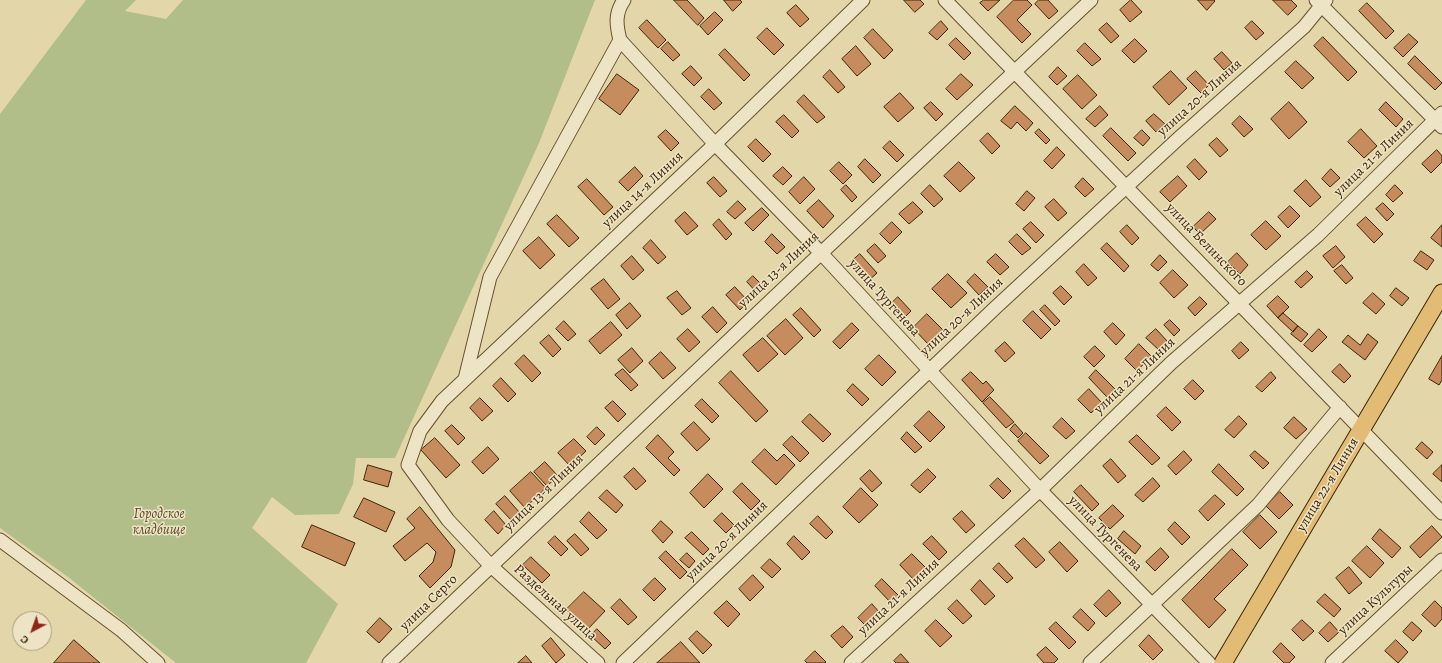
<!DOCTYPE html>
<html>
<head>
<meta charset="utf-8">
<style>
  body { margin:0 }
  #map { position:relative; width:1442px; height:663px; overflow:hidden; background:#e3d6a8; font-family:Alegreya,serif }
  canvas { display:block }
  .north { position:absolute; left:12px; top:611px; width:40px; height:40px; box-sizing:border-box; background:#ede4c6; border:1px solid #a79879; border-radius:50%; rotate:221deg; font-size:11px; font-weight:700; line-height:16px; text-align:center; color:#3e2505 }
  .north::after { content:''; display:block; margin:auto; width:14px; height:18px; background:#8f2418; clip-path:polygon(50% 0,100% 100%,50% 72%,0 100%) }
</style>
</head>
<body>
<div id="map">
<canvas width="1442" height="663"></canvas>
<div class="north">С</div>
</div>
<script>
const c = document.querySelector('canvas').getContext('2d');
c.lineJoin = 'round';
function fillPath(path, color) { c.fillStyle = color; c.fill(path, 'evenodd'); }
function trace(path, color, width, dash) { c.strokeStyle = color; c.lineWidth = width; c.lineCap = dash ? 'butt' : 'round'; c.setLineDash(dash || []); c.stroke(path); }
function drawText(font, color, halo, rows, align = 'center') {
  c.font = font + ' Alegreya,serif'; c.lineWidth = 3; c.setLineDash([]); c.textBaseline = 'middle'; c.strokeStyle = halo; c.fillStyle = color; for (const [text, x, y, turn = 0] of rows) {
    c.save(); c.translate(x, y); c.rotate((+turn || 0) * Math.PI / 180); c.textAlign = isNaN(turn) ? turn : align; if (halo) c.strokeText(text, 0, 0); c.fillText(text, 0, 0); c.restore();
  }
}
const green = new Path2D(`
  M86,0H136L125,11L166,19L183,0H595L539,143L395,458H356L353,484L339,514L295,515L272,497L252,528L338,604L306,663H176L68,577L0,528V114Z`);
const building = new Path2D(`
  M674,0H687L704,18L698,25Z
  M724,0H740L742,2L733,11Z
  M904,0H920L924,4L915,12Z
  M984,0H1000L988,11L980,3Z
  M1014,0H1027L1032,5L1017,20L1031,34L1022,43L997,17Z
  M1039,0H1048L1058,11L1049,19L1035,4Z
  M1131,0L1142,12L1130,22L1120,10Z
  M1198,0H1214L1215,1L1207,10Z
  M1273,0H1291L1297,6L1288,15Z
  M1367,3L1394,31L1386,39L1359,11Z
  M796,5L809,19L800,27L787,13Z
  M715,12L723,20L708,35L700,26Z
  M647,20L666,40L658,48L639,28Z
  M941,21L948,29L937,40L929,33Z
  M1252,21L1264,33L1256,40L1245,28Z
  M1107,23L1119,36L1111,43L1099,30Z
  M767,28L784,45L774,55L757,38Z
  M873,29L893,50L884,59L864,38Z
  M1409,34L1418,42L1403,57L1394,48Z
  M1323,37L1357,72L1348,81L1314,46Z
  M956,38L971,53L964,60L949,45Z
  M1135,39L1147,51L1134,63L1122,51Z
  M668,42L680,55L673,61L661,49Z
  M1085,43L1101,59L1092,66L1077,51Z
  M856,46L871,64L857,76L842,59Z
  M725,49L750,75L744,81L719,55Z
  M1222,52L1232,63L1224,70L1214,59Z
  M1415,56L1442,83L1435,90L1408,64Z
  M1296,61L1314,78L1302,89L1285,72Z
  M691,66L702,78L694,86L682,74Z
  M1058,67L1067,76L1057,85L1049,77Z
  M830,70L845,87L838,93L823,77Z
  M1171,71L1187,88L1169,105L1153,87Z
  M1196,71L1209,85L1201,93L1187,79Z
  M617,74L639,90L620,115L599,99Z
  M961,74L973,85L957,100L946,89Z
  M1078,75L1097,95L1082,109L1063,89Z
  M709,89L722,103L714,110L701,97Z
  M900,93L914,108L898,122L884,107Z
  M804,95L825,117L817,123L797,102Z
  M931,102L943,114L936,121L924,108Z
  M1289,102L1307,122L1289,139L1271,119Z
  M1386,102L1403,119L1396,127L1379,110Z
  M1015,106L1033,123L1026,131L1017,122L1011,129L1001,121Z
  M1100,106L1108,115L1095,127L1086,119Z
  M1154,114L1165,124L1156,132L1146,121Z
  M784,115L799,131L792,138L776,122Z
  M1240,116L1253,129L1244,137L1232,124Z
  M1111,128L1136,153L1128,161L1103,136Z
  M1039,129L1050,140L1046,144L1035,133Z
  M1361,129L1377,146L1364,158L1348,142Z
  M666,130L679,143L671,151L658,137Z
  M1142,130L1150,138L1143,146L1134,138Z
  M988,133L1000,146L992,154L980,141Z
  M1217,138L1228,150L1220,157L1209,145Z
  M756,139L771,154L763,162L748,147Z
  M890,141L904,155L897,162L883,148Z
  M1057,147L1065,155L1052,169L1044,161Z
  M1437,150L1442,156V162L1431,173L1422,164Z
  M865,159L881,175L873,183L858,167Z
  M1195,159L1207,172L1199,180L1187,167Z
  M839,162L852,175L843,184L830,171Z
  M959,162L975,178L960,192L944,176Z
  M635,167L643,176L628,191L619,182Z
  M783,167L792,176L783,185L773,176Z
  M1331,169L1340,178L1330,187L1322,179Z
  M1178,176L1187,186L1170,202L1160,192Z
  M714,177L727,191L720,197L707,183Z
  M804,177L815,189L800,204L789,192Z
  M1083,178L1094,189L1085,197L1075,187Z
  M587,179L613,207L604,215L578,187Z
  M1306,180L1321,197L1310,207L1294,191Z
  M846,185L857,197L852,202L841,190Z
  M930,185L943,199L934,207L921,194Z
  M1395,185L1403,193L1393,202L1386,195Z
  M1027,191L1035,198L1024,211L1016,204Z
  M1054,199L1067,213L1058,221L1045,207Z
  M819,200L834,216L823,228L807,211Z
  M738,201L746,209L735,219L727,212Z
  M913,202L923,212L909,224L899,214Z
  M1383,203L1394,214L1387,221L1376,209Z
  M1290,206L1300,216L1288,228L1278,217Z
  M762,208L769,215L753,231L745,223Z
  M685,212L698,226L687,235L675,221Z
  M1209,212L1216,219L1200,234L1193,227Z
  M557,215L579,238L569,247L547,224Z
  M1366,217L1383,234L1374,243L1357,225Z
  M719,219L732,234L726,240L713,225Z
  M1266,221L1281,236L1266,250L1251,235Z
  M892,222L902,232L890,244L880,234Z
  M1031,222L1044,235L1036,243L1023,229Z
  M1127,225L1139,238L1132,245L1120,232Z
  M1442,225V247L1431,238Z
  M772,234L785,247L777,254L765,242Z
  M1017,234L1031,248L1022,255L1009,242Z
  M539,237L555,255L540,269L523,251Z
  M651,240L666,257L658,264L643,248Z
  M1107,243L1129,266L1124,272L1101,249Z
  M875,244L886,256L878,263L867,251Z
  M1336,246L1345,257L1333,268L1323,256Z
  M1421,251L1434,260L1427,270L1414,261Z
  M1237,253L1248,265L1240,274L1228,262Z
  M860,254L877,273L868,281L851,262Z
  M996,254L1009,267L1000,275L987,262Z
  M1160,255L1167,262L1158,271L1151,265Z
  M632,256L644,270L633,280L621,266Z
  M1084,264L1097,278L1088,286L1076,272Z
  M1342,265L1353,278L1346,284L1334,271Z
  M1173,270L1188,285L1174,298L1160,283Z
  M1307,271L1313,277L1301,288L1295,282Z
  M948,274L967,293L951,308L932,289Z
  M975,274L988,287L979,295L967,282Z
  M753,276L765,288L758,294L747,282Z
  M604,279L620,299L608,309L591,289Z
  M1061,286L1072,297L1064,305L1053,293Z
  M735,287L748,301L740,310L726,295Z
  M1396,288L1409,298L1402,306L1390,296Z
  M677,291L691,308L682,315L667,298Z
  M1373,293L1385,304L1376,314L1363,303Z
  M1278,296L1289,307L1278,318L1267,306Z
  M898,297L911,311L904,318L891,304Z
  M1200,297L1207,304L1195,316L1188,308Z
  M630,303L641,316L627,329L616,315Z
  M1045,305L1060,321L1055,326L1040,310Z
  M713,307L727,323L717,333L702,317Z
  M801,308L821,330L814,337L793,315Z
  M1033,311L1051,329L1041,339L1023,321Z
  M1283,313L1298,326L1293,332L1278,318Z
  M927,314L943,330L928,344L913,328Z
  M786,319L803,338L785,355L767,336Z
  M1170,320L1180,330L1174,336L1164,325Z
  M564,321L576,334L568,341L556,329Z
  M611,322L622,335L600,354L589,341Z
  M852,323L859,330L840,349L833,342Z
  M1113,323L1125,335L1116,345L1104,332Z
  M1298,326L1308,334L1301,342L1291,334Z
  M688,329L700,342L689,352L677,339Z
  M1156,329L1168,342L1159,350L1146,338Z
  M1319,329L1327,337L1312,352L1304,345Z
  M1368,334L1378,342L1365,360L1342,342L1348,335L1360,345Z
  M549,335L561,349L553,357L540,343Z
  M763,338L778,354L758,372L743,355Z
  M1005,342L1015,353L1005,362L995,351Z
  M1241,342L1249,350L1239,359L1232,351Z
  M1139,344L1151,356L1137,371L1125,359Z
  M1095,346L1105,356L1094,367L1084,357Z
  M632,348L643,361L630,373L618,360Z
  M661,352L676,368L663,379L649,363Z
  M524,355L541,373L532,382L515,364Z
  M879,355L896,372L882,386L865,369Z
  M1442,356V380L1439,385L1429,379Z
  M1340,364L1351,376L1344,383L1332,372Z
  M623,369L638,385L631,391L615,375Z
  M1096,370L1115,389L1107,397L1089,378Z
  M731,371L768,411L756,422L719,383Z
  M971,372L983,384L986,381L994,390L982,402L962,380Z
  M1271,372L1276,378L1262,392L1256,387Z
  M501,378L516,394L508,402L493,386Z
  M1193,380L1204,391L1195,400L1184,389Z
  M853,384L869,399L862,406L847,391Z
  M1089,389L1102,403L1091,413L1078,400Z
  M990,397L1014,422L1006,428L983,403Z
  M480,398L493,411L482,421L470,408Z
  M702,399L719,416L712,423L695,406Z
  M613,401L626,414L618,422L605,408Z
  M1166,407L1181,422L1172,431L1157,416Z
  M929,411L945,427L930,442L914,426Z
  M810,414L831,434L823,442L802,422Z
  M1239,416L1247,424L1234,438L1225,430Z
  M1294,417L1307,429L1296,439L1284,428Z
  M1062,418L1075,431L1066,439L1053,427Z
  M694,422L710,439L697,451L681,434Z
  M1015,424L1023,433L1018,438L1010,430Z
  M452,425L465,438L458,445L445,431Z
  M597,427L605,435L595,445L587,437Z
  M907,432L922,447L915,453L901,439Z
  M1026,433L1049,456L1040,464L1018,441Z
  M658,435L674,452L668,458L680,470L674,476L646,448Z
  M1137,435L1160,458L1152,465L1129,442Z
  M792,436L809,453L800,462L783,445Z
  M435,438L460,465L446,478L421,450Z
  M574,439L586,451L570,466L558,453Z
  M1422,442L1433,452L1427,459L1416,449Z
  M488,447L499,459L483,474L472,462Z
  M765,449L777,461L784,454L795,465L776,485L752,462Z
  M1184,451L1192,460L1176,475L1168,466Z
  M1255,451L1269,463L1263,469L1250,456Z
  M1111,459L1126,476L1118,483L1103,466Z
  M545,462L558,476L547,486L534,472Z
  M1219,464L1244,489L1237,496L1212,472Z
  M368,465L392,472L388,487L364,480Z
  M1442,465V482L1433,474Z
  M634,468L646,481L636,490L624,477Z
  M928,469L936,477L920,493L911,485Z
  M870,470L882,483L872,492L860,479Z
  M531,472L546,488L525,508L510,491Z
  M708,474L723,489L704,508L690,493Z
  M998,478L1011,491L1003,499L990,486Z
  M1153,478L1160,486L1143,502L1135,495Z
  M742,483L760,501L751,510L733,492Z
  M1081,485L1099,504L1092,511L1074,492Z
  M861,488L878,505L859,523L843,507Z
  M607,490L623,505L616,513L599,498Z
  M1280,492L1293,505L1279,519L1266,506Z
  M1215,495L1225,504L1208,521L1199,511Z
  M505,496L520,513L512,521L496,504Z
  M364,498L395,512L386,532L354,517Z
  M1113,505L1124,516L1110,529L1099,518Z
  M420,507L455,550L451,567L430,588L419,576L433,562L436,552L427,543L405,561L393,546L415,528L407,519Z
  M494,511L506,525L498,534L485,520Z
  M962,511L975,525L966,533L953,519Z
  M589,512L607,530L597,539L580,522Z
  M722,513L734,525L726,533L714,521Z
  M1260,515L1277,532L1260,549L1243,532Z
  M818,516L833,532L826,539L810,524Z
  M661,521L673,532L663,543L652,531Z
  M1175,522L1190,537L1182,545L1168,530Z
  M312,525L355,543L345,566L302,547Z
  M1432,526L1442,537L1420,558L1410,547Z
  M1380,529L1401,548L1392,558L1372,539Z
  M1124,531L1141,546L1135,554L1118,539Z
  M692,532L709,549L703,555L685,538Z
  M575,534L589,549L581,556L567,541Z
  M555,536L568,549L561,556L548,543Z
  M794,536L810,552L802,560L787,544Z
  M932,536L947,552L939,560L923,544Z
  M1024,538L1045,560L1036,568L1015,546Z
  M1060,542L1078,561L1067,572L1049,552Z
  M1367,546L1384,563L1370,578L1352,561Z
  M1161,548L1169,557L1155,571L1146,562Z
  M1232,549L1248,565L1214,599L1226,610L1209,628L1182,600Z
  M666,551L687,572L680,579L659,558Z
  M687,553L695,561L689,568L680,560Z
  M912,554L927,569L915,581L900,565Z
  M531,557L550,575L542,583L523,565Z
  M770,559L781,569L772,578L761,568Z
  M999,563L1013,578L1007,583L993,569Z
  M1349,567L1362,583L1349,594L1336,578Z
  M753,575L764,587L750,601L739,589Z
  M655,578L666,589L654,601L643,590Z
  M882,579L899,596L891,603L875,586Z
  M980,580L995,596L985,605L971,590Z
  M1109,590L1121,603L1106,617L1094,605Z
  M584,592L605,611L587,630L566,610Z
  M1325,594L1341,609L1334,617L1317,602Z
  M620,599L637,617L628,625L611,608Z
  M957,600L972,616L963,624L948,609Z
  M727,601L740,614L728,627L714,613Z
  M1435,601L1442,608V619L1435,627L1422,615Z
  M872,604L880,613L866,626L858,618Z
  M1081,609L1095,623L1088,631L1073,617Z
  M380,618L392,629L379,643L367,632Z
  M936,620L952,636L940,647L925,631Z
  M1302,620L1314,631L1303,641L1292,630Z
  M1056,622L1076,642L1069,649L1049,629Z
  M1330,622L1339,632L1328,642L1319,633Z
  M1412,622L1422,631L1413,641L1403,632Z
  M843,626L853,637L842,648L831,636Z
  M597,629L611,643L605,649L591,636Z
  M697,631L712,645L703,654L689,639Z
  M1149,635L1163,650L1153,660L1139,646Z
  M551,638L565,655L556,663L542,646Z
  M74,640L100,663H54Z
  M1396,640L1408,652L1398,663L1385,651Z
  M681,642L700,663H657Z
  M1281,643L1295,657L1289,663H1284L1273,652Z
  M1046,647L1058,659L1054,663H1044L1037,655Z
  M815,651L826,662L825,663H807L805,661Z
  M901,654L909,663H896L894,661Z
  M526,656L532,663H518Z`);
const minor = new Path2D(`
  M624,0C615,13 616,24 620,40L715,144L821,253L1040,490L1209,663
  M945,0L1442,513
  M1316,0L1442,127
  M465,379L490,277L620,40
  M0,540L121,630L158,663
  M389,663L802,271L1091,0
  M598,663L491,566L448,520L408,465L420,431L442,401L715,144L863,0
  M623,663L995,308L1179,138L1304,27L1326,0
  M851,663L1040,490L1171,363L1318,235L1442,113
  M1090,663L1258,505L1340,407
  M1332,663L1442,560`);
const major = new Path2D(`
  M1223,663L1442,293`);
const streetNames = [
  ["улица 20-я Линия",1200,98,-42],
  ["улица 21-я Линия",1374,158,-44],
  ["улица 14-я Линия",643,190,-43],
  ["улица Белинского",1206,245,46],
  ["улица 13-я Линия",779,270,-43],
  ["улица Тургенева",884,298,48],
  ["улица 20-я Линия",962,317,-43],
  ["улица 21-я Линия",1135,376,-43],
  ["улица 22-я Линия",1328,485,-59],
  ["улица 13-я Линия",544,493,-44],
  ["улица Тургенева",1105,534,46],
  ["улица 20-я Линия",727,541,-44],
  ["улица 21-я Линия",899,597,-43],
  ["улица Культуры",1376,600,-43],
  ["улица Серго",429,603,-44],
  ["Раздельная улица",555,603,42]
];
const parkNames = [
  ["Городское",159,515],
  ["кладбище",159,531]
];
fillPath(green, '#b1be89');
fillPath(building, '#c78c5d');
trace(building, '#3e2505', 1);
trace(minor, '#67512e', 15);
trace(major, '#3e2505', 19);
trace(minor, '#ede4c6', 13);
trace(major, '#e2bb74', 17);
drawText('14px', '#3e2505', '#ede4c6', streetNames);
drawText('italic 14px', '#5b4b26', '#ede4c6', parkNames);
</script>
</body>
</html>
